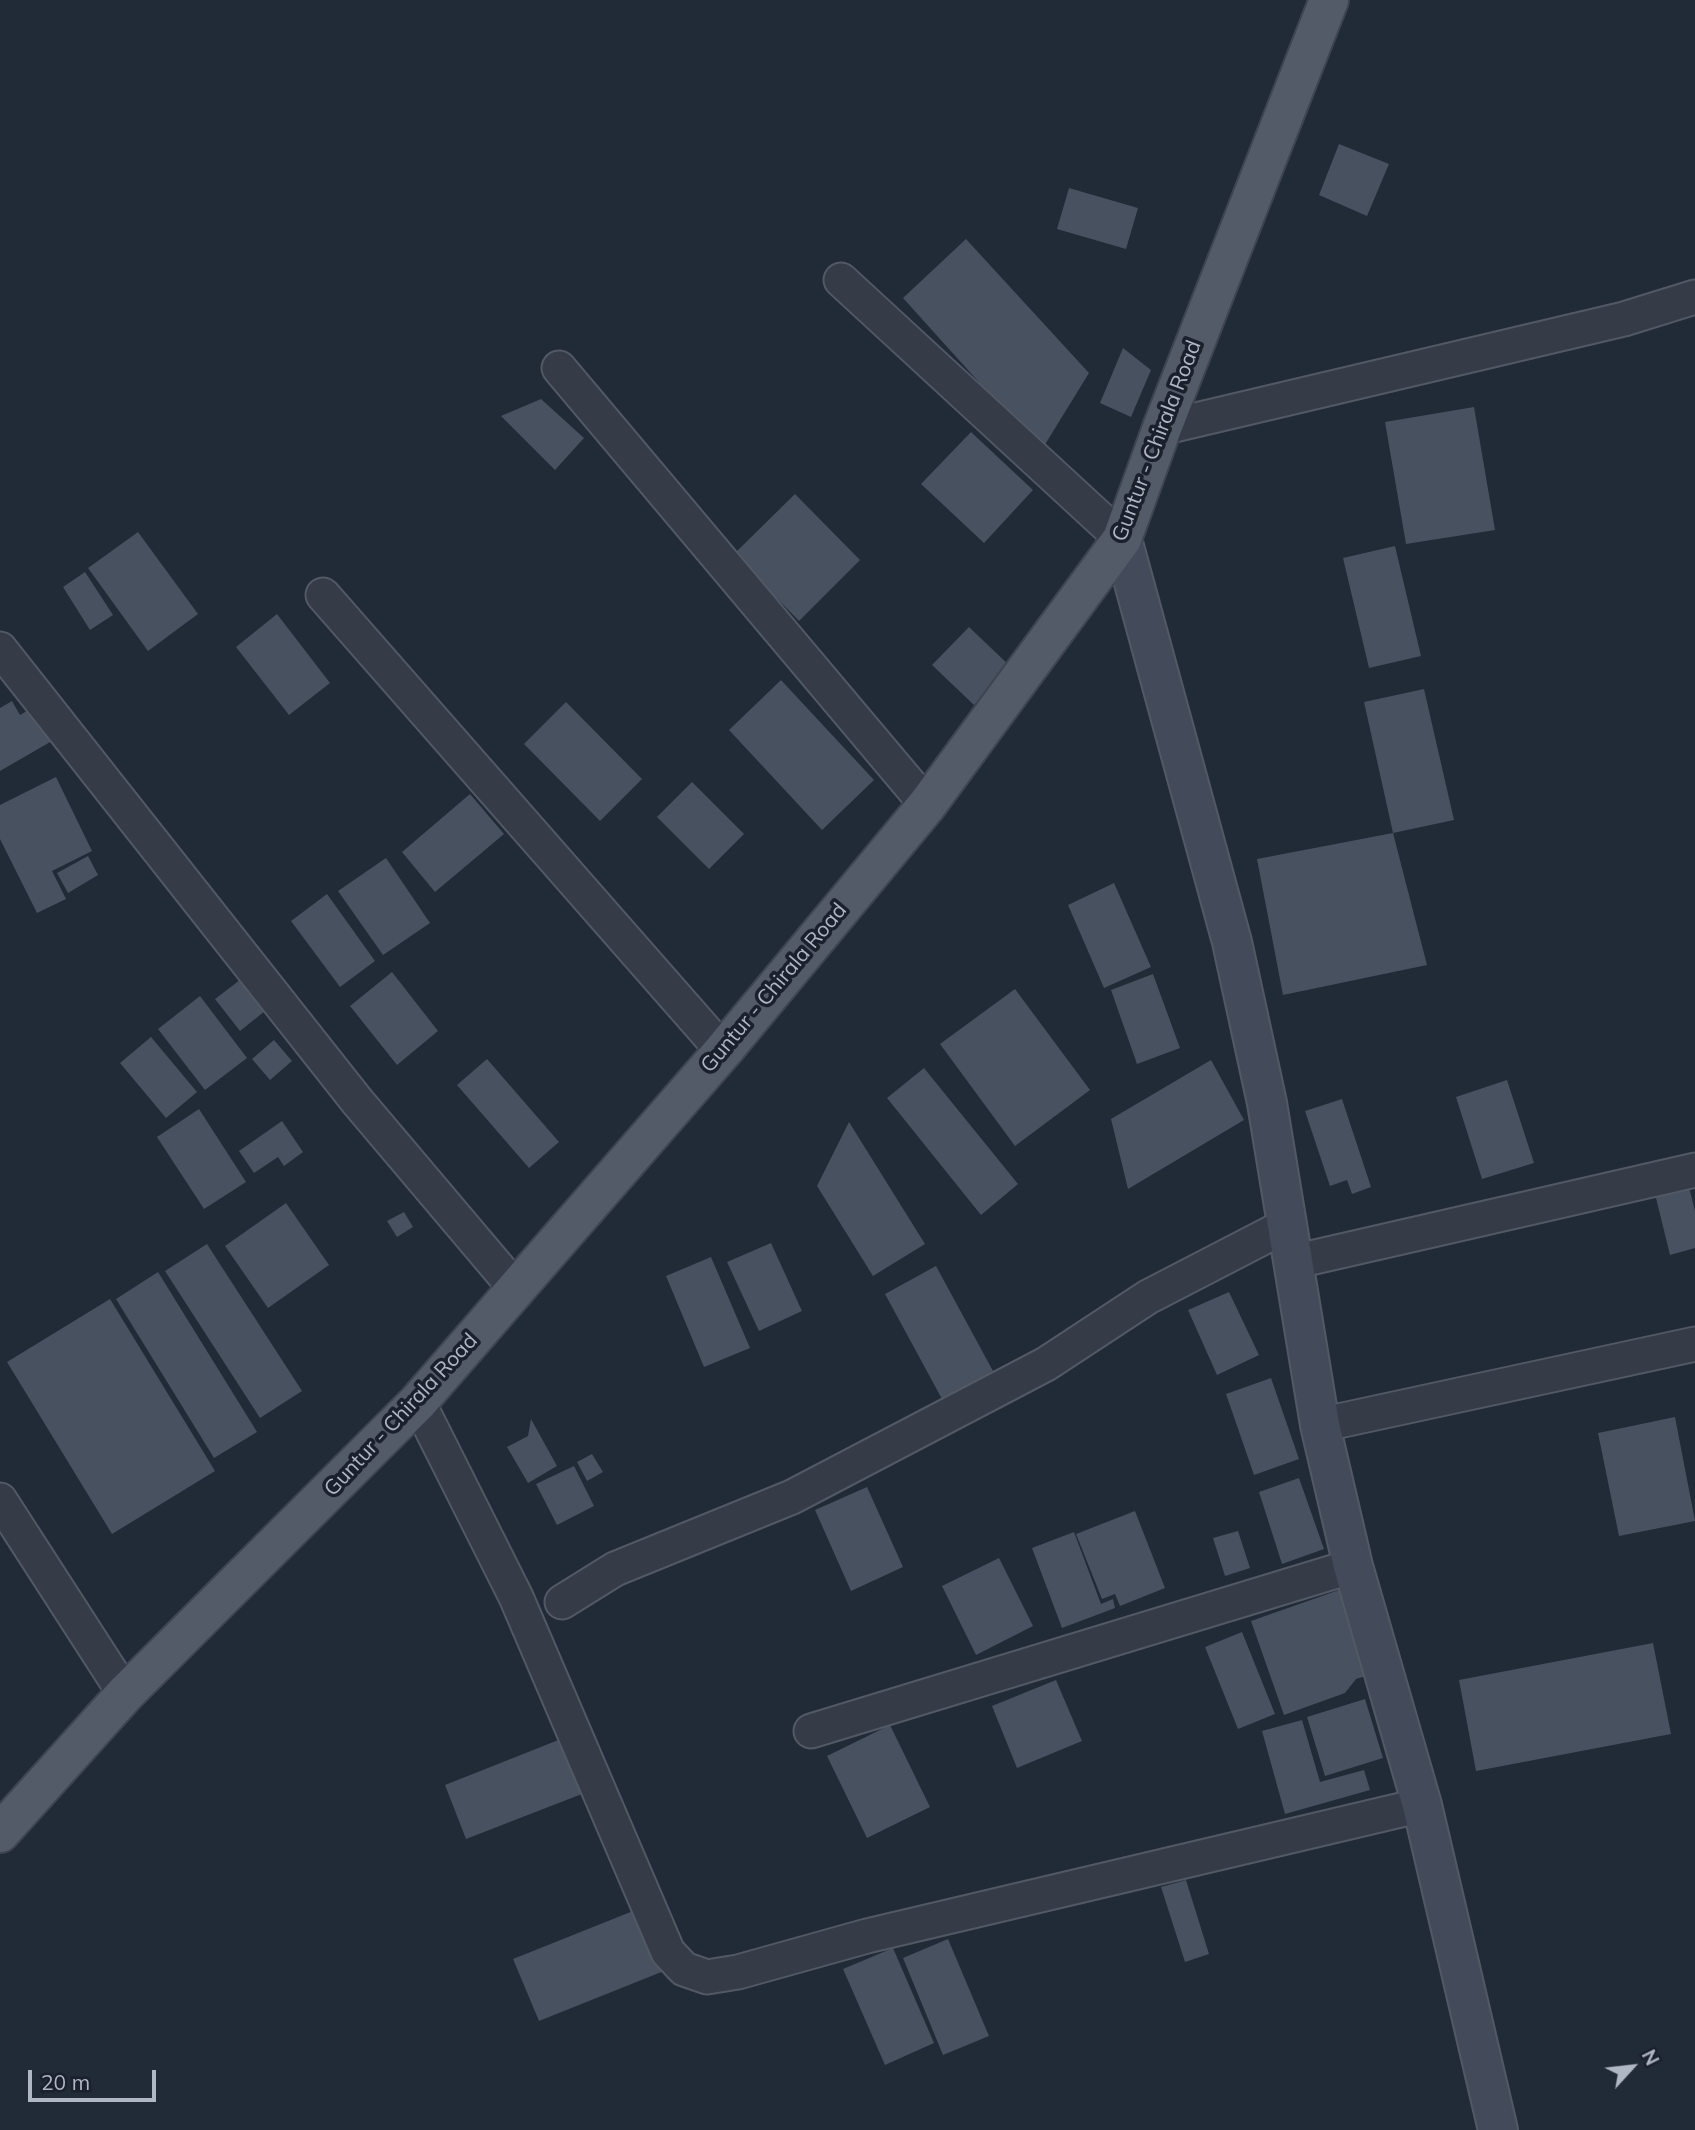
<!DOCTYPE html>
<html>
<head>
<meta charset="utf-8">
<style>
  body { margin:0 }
  #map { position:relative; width:1695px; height:2130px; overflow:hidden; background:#212a37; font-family:Mulish,sans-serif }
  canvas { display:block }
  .north { position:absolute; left:1597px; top:2032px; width:70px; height:70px; -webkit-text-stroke:5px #1a212c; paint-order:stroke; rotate:63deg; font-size:19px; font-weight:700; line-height:28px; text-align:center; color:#afb6c4 }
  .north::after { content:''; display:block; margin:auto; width:24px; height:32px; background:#afb6c4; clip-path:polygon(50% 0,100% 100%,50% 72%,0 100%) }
  .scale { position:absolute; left:28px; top:2070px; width:128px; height:32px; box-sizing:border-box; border:4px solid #afb6c4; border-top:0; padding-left:9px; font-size:21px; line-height:24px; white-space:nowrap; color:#afb6c4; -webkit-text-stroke:5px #1a212c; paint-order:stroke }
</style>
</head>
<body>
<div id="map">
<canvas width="1695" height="2130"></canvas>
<div class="north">N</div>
<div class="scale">20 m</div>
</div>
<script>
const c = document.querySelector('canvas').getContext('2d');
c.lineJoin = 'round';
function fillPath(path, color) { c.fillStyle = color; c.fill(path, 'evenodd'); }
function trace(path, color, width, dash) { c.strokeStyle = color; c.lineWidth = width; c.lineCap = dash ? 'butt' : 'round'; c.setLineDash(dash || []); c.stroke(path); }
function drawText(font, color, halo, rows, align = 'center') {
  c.font = font + ' Mulish,sans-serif'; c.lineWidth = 7; c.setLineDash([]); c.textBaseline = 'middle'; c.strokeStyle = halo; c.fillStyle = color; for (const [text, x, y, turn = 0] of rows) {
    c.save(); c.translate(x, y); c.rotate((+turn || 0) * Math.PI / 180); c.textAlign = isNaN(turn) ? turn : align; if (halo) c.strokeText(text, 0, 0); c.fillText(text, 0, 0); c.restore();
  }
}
const building = new Path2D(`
  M1339,144L1389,164L1367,216L1319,195Z
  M1069,188L1138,208L1126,249L1057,229Z
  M966,239L1089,373L1041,451L903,298Z
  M1123,348L1151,370L1131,417L1100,403Z
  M541,399L584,438L555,470L501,416Z
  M1474,407L1495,530L1406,544L1385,422Z
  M971,432L1033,490L984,543L921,484Z
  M795,494L860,560L799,621L734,554Z
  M138,532L198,614L148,651L88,568Z
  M1395,546L1421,656L1369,668L1343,558Z
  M85,572L113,615L90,630L63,587Z
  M277,614L330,683L289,715L236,647Z
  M969,627L1011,667L974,705L932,665Z
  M781,680L874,780L822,830L729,730Z
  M1424,689L1454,820L1393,833L1427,965L1283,995L1257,859L1393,833L1364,702Z
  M12,701L20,715L32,708L52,741L0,771V708Z
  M566,702L642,779L600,821L524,744Z
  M56,777L92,851L52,871L66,899L37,913L0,839V805Z
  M692,782L744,834L709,869L657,817Z
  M470,794L504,834L435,892L402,852Z
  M88,856L98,875L68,893L57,873Z
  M386,858L430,923L383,955L338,891Z
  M1114,883L1151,967L1104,988L1068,905Z
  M327,894L375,961L340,987L291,921Z
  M392,972L438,1031L397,1065L350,1006Z
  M1153,974L1180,1048L1137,1064L1111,990Z
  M240,980L265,1011L240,1031L215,999Z
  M1015,989L1090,1090L1015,1146L940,1044Z
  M200,996L247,1058L205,1090L158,1029Z
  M151,1037L197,1092L166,1118L120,1063Z
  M274,1040L292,1061L270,1080L252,1059Z
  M487,1059L559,1142L529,1168L457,1085Z
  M1211,1060L1244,1120L1128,1189L1111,1119Z
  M924,1068L1018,1184L981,1215L887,1098Z
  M1507,1080L1534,1163L1482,1179L1456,1097Z
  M1342,1099L1371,1187L1352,1194L1347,1180L1330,1186L1305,1111Z
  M199,1109L246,1182L204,1209L157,1137Z
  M282,1121L303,1152L284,1166L278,1157L254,1173L239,1151Z
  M849,1122L925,1244L873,1276L817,1186Z
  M1687,1179L1695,1211V1248L1670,1255L1656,1198Z
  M286,1203L329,1265L268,1308L225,1246Z
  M404,1212L413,1227L397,1237L387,1221Z
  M771,1243L802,1311L759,1331L727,1262Z
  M207,1244L302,1391L260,1418L165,1271Z
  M711,1257L750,1348L704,1367L666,1276Z
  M936,1266L993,1371L942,1399L885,1294Z
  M158,1272L257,1432L214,1458L116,1299Z
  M1229,1292L1259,1355L1217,1375L1188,1310Z
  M110,1299L215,1471L112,1534L7,1362Z
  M1271,1378L1299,1459L1254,1475L1226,1394Z
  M1675,1417L1695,1521L1619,1536L1598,1433Z
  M531,1419L557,1466L528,1483L507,1447L528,1436Z
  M592,1454L603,1472L587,1481L577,1462Z
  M574,1466L594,1506L557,1525L536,1484Z
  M1299,1478L1324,1549L1282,1564L1259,1492Z
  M867,1487L903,1567L851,1591L815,1510Z
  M1135,1511L1165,1588L1120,1606L1115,1594L1102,1599L1076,1534Z
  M1238,1531L1250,1568L1225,1576L1213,1538Z
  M1074,1532L1101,1604L1113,1599L1115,1608L1062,1628L1032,1548Z
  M999,1558L1033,1626L976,1655L942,1586Z
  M1339,1590L1369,1675L1356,1679L1345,1693L1284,1715L1251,1621Z
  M1242,1632L1275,1714L1238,1729L1205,1647Z
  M1653,1643L1671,1734L1476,1771L1459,1680Z
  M1056,1680L1082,1741L1017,1768L992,1706Z
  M1365,1699L1383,1758L1325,1776L1307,1717Z
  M1302,1720L1320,1782L1364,1770L1370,1790L1285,1814L1262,1731Z
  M890,1725L930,1807L867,1838L827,1756Z
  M566,1737L587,1792L466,1839L445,1785Z
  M1186,1880L1209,1954L1185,1962L1161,1887Z
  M638,1909L664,1971L539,2021L513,1959Z
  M948,1939L989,2036L943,2055L903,1958Z
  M893,1948L934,2043L885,2065L843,1969Z`);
const street = new Path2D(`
  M841,280L1122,539
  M559,368L927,805
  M1162,428L1624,319L1695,297
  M323,595L723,1051
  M0,649L357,1101L516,1289
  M1293,1262L1695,1170
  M418,1402L516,1597L668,1952L684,1969L707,1977L738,1972L867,1936L1422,1805
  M1320,1425L1695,1344
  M0,1500L125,1694
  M562,1602L615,1569L792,1497L1046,1364L1148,1297L1289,1224
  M811,1731L1353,1566`);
const secondary = new Path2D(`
  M1122,539L1232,942L1267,1103L1320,1425L1353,1566L1422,1805L1498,2130`);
const primary = new Path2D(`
  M0,1833L125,1694L418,1402L516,1289L723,1051L927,805L1122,539L1162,428L1329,0`);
const streetNames = [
  ["Guntur - Chirala Road",1157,441,-69],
  ["Guntur - Chirala Road",774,988,-50],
  ["Guntur - Chirala Road",401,1415,-47]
];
fillPath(building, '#475160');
trace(street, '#525965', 37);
trace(secondary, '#525965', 42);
trace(primary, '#3e4551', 42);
trace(street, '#353c47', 33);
trace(secondary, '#434b5a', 38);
trace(primary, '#525b67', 38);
drawText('21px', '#afb6c4', '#1a212c', streetNames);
</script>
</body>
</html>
